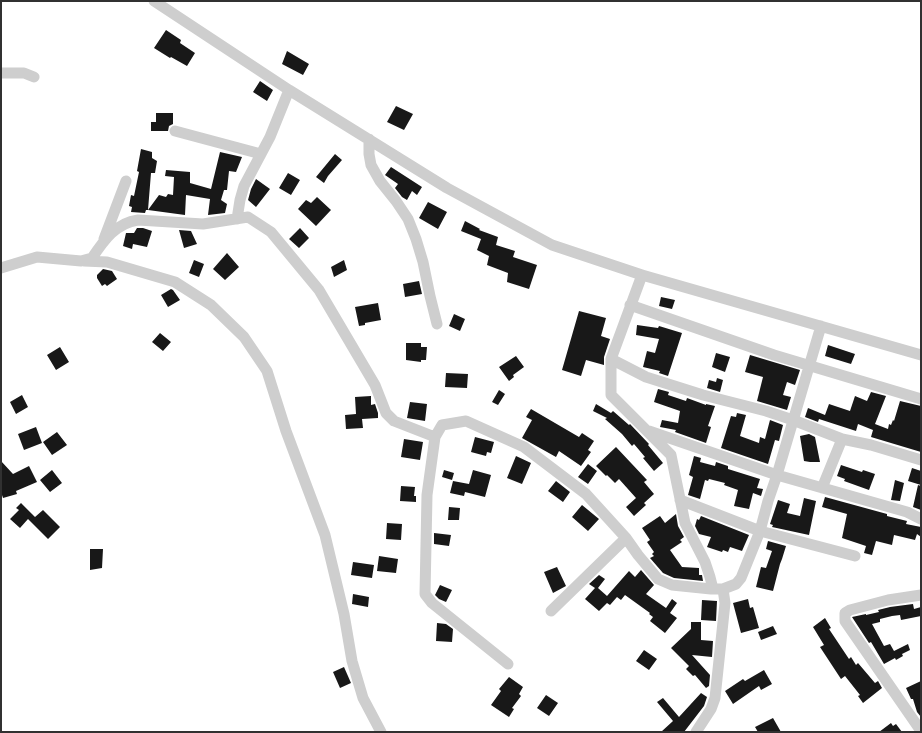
<!DOCTYPE html>
<html>
<head>
<meta charset="utf-8">
<style>
  body { margin:0 }
  #map { position:relative; width:922px; height:733px; overflow:hidden; background:#fff; font-family:Karla,sans-serif }
  canvas { display:block }
  .frame { position:absolute; inset:0; border:2px solid #313131; pointer-events:none }
</style>
</head>
<body>
<div id="map">
<canvas width="922" height="733"></canvas>
<div class="frame"></div>
</div>
<script>
const c = document.querySelector('canvas').getContext('2d');
c.lineJoin = 'round';
function fillPath(path, color) { c.fillStyle = color; c.fill(path, 'evenodd'); }
function trace(path, color, width, dash) { c.strokeStyle = color; c.lineWidth = width; c.lineCap = dash ? 'butt' : 'round'; c.setLineDash(dash || []); c.stroke(path); }
const building = new Path2D(`
  M166,30L181,40L180,43L195,53L187,66L171,57L170,58L154,48Z
  M287,51L309,64L303,75L282,64Z
  M260,81L273,90L267,101L253,92Z
  M396,106L413,114L404,130L387,122Z
  M156,113H173V124L169,126L168,131H151V122H156Z
  M141,149L152,152V158L157,161L155,173H151L148,210H146L145,213L131,212L132,207L129,206L131,195L134,196L139,172L137,171Z
  M220,152L242,157L236,172L229,171L227,190H224L221,200L227,204L225,213L208,215L210,199L186,195L185,215L148,210L159,195L166,197L168,194L173,195L174,177L165,176L166,170L190,172V183L211,189Z
  M335,154L342,160L328,176L324,183L316,177Z
  M391,167L422,187L417,195L412,191L407,200L402,197L395,188L398,184L385,175Z
  M288,173L300,180L291,195L279,188Z
  M256,179L270,189L256,207L248,200L251,189Z
  M317,197L331,210L316,226L298,209L306,200L311,203Z
  M428,202L447,212L438,229L419,218Z
  M465,221L480,229L479,230L498,237L496,245L515,251L513,257L537,265L529,289L507,282L508,273L487,265L489,256L477,250L481,239L461,231Z
  M137,228H143L152,231L147,247L133,244L132,249L123,246L126,233H134Z
  M300,228L309,238L299,248L289,239Z
  M179,230L191,231L197,244L184,248Z
  M227,253L239,267L225,280L213,269Z
  M194,260L204,264L199,277L189,273Z
  M344,260L347,270L334,277L331,267Z
  M103,269L112,271L117,279L107,286L105,284L102,286L97,278V275Z
  M419,281L422,294L405,297L403,284Z
  M171,289L173,290L180,300L168,307L161,295Z
  M661,297L675,300L672,309L659,306Z
  M378,303L381,320L365,323V325L359,326L355,307Z
  M579,311L606,318L601,336L610,339L604,357V365L586,360L581,376L562,370Z
  M454,314L465,319L460,331L449,326Z
  M637,325L658,328L659,326L682,333L668,376L659,373L660,371L643,367L647,351L655,353L659,339L636,335Z
  M160,333L171,342L163,351L152,342Z
  M406,343H421V347H427L426,360H421V362L406,360Z
  M828,345L855,354L851,364L825,356Z
  M60,347L69,362L56,370L47,355Z
  M716,353L730,357L725,372L712,367Z
  M750,355L800,370L795,385L787,382L783,395L791,397L787,410L757,401L763,377L745,372Z
  M516,356L524,367L513,375L514,377L509,381L499,367Z
  M446,373L468,374L467,388L445,387Z
  M717,378L723,380L720,392L707,388L709,380L716,382Z
  M658,389L669,392L668,395L686,401L687,398L706,405V404L715,406L708,426L711,427L706,443L675,432L676,430L660,427L662,420L678,423L680,411L654,402Z
  M499,390L505,394L498,405L492,402Z
  M871,392L886,396L875,424L888,429L889,424L891,425L893,420L894,421L900,401L921,406V452L871,437L873,430L858,424L856,431L819,419L818,422L805,417L808,408L825,415L829,404L850,411L855,396L867,401Z
  M22,395L28,407L16,414L10,402Z
  M371,396V405L375,404L378,413V418L362,419L363,428L346,429L345,415L356,414L355,397Z
  M410,402L427,404L425,421L407,418Z
  M596,404L611,413L613,411L629,425L630,424L649,444L648,445L663,463L654,471L643,458L645,457L634,444L632,446L622,434L605,419L607,418L593,411Z
  M531,409L579,437L582,433L594,441L588,450L591,452L581,466L559,451L556,457L522,438L532,420L526,417Z
  M737,413L746,415L740,436L759,443L760,437L765,439L770,420L783,425L779,441L775,440L768,464L721,448L731,416L736,417Z
  M36,427L42,443L24,450L18,434Z
  M57,432L67,445L52,455L43,442Z
  M809,434L815,437L820,462H810L804,461L800,436Z
  M475,437L494,442L491,453L487,452L486,456L471,452Z
  M404,439L423,442L420,460L401,457Z
  M616,447L647,480L644,482L654,494L644,503L646,505L634,516L626,507L636,498L619,479L615,483L607,475L606,476L596,466Z
  M516,456L531,463L522,484L507,478Z
  M694,456L701,458L700,462L715,466L716,462L728,466V469L760,479L757,488L763,489L761,496L753,493L749,509L734,506L738,490L724,485L725,483L709,479L708,481L705,480L700,499L688,495L693,477L689,475Z
  M1,461L13,474L29,466L37,482L16,491L17,494L3,498L1,492Z
  M588,464L597,471L588,484L578,477Z
  M841,465L862,472L863,470L875,474L869,490L844,481L845,479L837,476Z
  M912,468L921,471V485L908,481Z
  M52,470L62,483L50,492L40,480Z
  M444,470L454,473L452,480L442,477Z
  M473,470L491,475L485,497L465,492L464,496L450,493L453,481L469,484Z
  M895,480L904,483L900,501L891,500Z
  M556,481L570,492L563,502L548,491Z
  M918,485L921,486V510L913,507Z
  M401,486L415,487L414,496H416V502L400,501Z
  M825,497L887,514V516L907,521L906,524L921,527V537L917,534L915,540L894,535L892,545L876,541L872,555L864,553L866,546L842,538L847,514L822,507Z
  M804,498L816,501L809,535L772,527L773,525L770,524L778,500L790,504L787,513L800,516Z
  M21,503L35,517L43,510L60,527L48,539L28,519L20,528L10,519L19,510L16,508Z
  M582,505L599,519L588,531L572,517Z
  M449,507L460,508L459,520H448Z
  M676,514L678,526L684,537L680,540L682,542L670,550L682,567L699,568V575H702L703,581L674,578L663,573L650,558L654,556L652,554L654,552L647,542L650,540L642,528L660,516L665,523Z
  M701,516L749,535L742,551L730,547L728,552L723,550L722,552L707,547L711,537L699,534L695,526L697,519L699,520Z
  M387,523L402,524L401,540L386,539Z
  M434,533L451,535L449,546L434,544Z
  M768,541L786,546L782,559L780,564L773,591L756,587L761,567L766,568L772,551L766,549Z
  M90,549H103L102,568L90,570Z
  M379,556L398,559L396,573L377,571Z
  M353,562L374,565L372,578L351,575Z
  M557,567L566,586L553,593L544,572Z
  M641,570L654,585L646,594L666,608L672,599L677,603L670,613L677,618L665,633L650,621L653,617L649,614L650,613L625,595L621,600L617,597L610,605L607,603L599,611L585,599L595,588L589,584L599,575L605,579L598,588L607,596L629,571L635,577Z
  M440,585L452,590L446,602L439,599L435,595Z
  M353,594L369,597L368,607L352,604Z
  M748,599L750,608L753,607L759,628L741,633L733,603Z
  M702,600L717,601L716,621L701,620Z
  M913,604L914,609L921,607V616L901,620L900,615L892,616L880,619V622L872,624L884,646L890,644L894,651L908,644L910,650L902,654L903,656L896,660L895,658L884,664L871,642L869,643L852,617L866,614V615L879,612L878,610L890,607Z
  M825,618L831,628L829,629L849,659L851,657L856,665L858,663L875,683L878,681L882,688L863,703L858,696L860,695L845,676L841,679L820,647L824,645L813,627Z
  M691,622H701V640L713,641L712,657L692,655L710,675L709,686L706,688L695,675L693,676L686,669L689,666L671,648L691,629Z
  M437,623L446,624L453,629L452,642L436,641Z
  M773,626L777,634L761,640L758,632Z
  M644,650L657,659L649,670L636,661Z
  M344,667L351,683L340,688L333,672Z
  M764,670L772,684L761,690L759,686L733,704L725,691L743,679L745,681Z
  M509,677L523,687L519,694L521,696L512,708L514,709L509,717L491,705L501,691L499,689Z
  M921,681V717L917,712L913,699H911L906,688Z
  M701,693L707,697L704,706L684,732H661L673,721L657,702L663,698L679,717Z
  M546,695L558,703L549,716L537,708Z
  M773,718L781,732H758L755,727Z
  M891,723L893,726L896,724L902,732H879Z`);
const minor = new Path2D(`
  M154,1L289,90L447,188L552,245L642,275L921,355
  M1,73H24L34,77
  M175,131L261,154
  M369,139V154L371,165L380,181L396,201L408,219L416,239L423,262L430,296L437,324
  M237,219L240,200L244,186L270,137L289,90
  M104,239L126,181
  M84,261L107,262L175,282L211,305L244,337L267,371L286,431L325,535L344,614L352,661L363,698L381,732
  M1,268L37,257L81,261L92,258C104,240 116,223 138,220L203,224L248,217L271,232L319,290L375,385L386,413L394,421L435,437L442,425L466,421L524,447L586,494L626,538L638,555L658,579L672,585L711,589H723L736,584L741,578L760,531L768,501L777,475L821,326
  M642,275L611,359V395L671,455L685,523L705,562L710,577L713,589
  M630,305L774,355L921,399
  M611,359L646,377L703,395L766,411L793,420L842,439L871,445L921,460
  M649,431L777,475L907,512L921,519
  M435,437L427,495L425,594L432,603L508,664
  M822,488L842,439
  M680,500L760,531L855,556
  M921,595L888,600L850,610L845,613V621L921,731
  M551,611L626,538
  M696,732L711,709L715,698L725,603L723,589`);
fillPath(building, '#181818');
trace(minor, '#cecece', 11);
</script>
</body>
</html>
